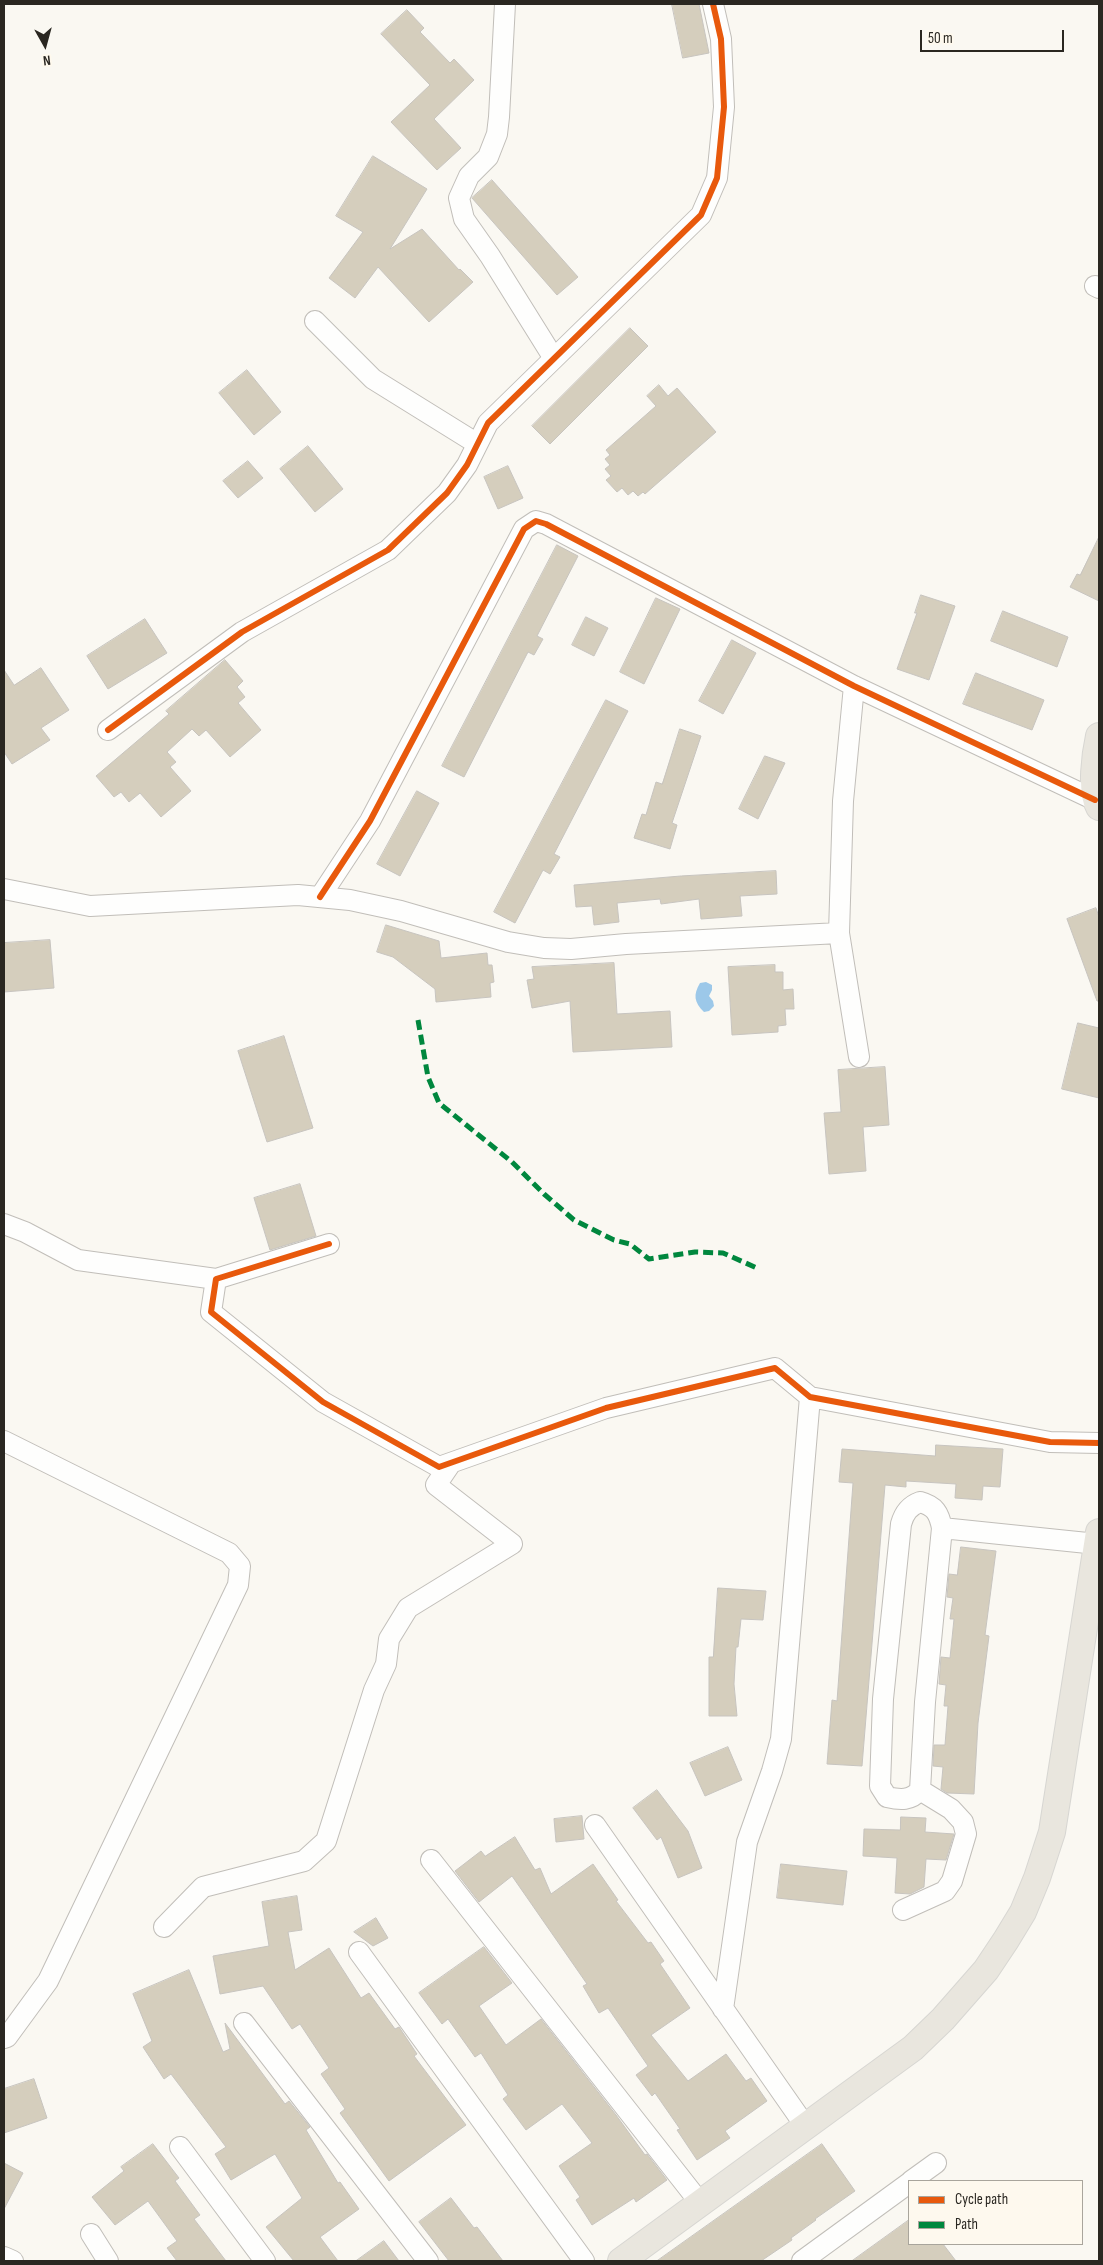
<!DOCTYPE html>
<html>
<head>
<meta charset="utf-8">
<style>
  body { margin:0 }
  #map { position:relative; width:1103px; height:2265px; overflow:hidden; background:#faf8f2; font-family:"Sofia Sans Condensed",sans-serif }
  canvas { display:block }
  .frame { position:absolute; inset:0; border:5px solid #2a2721; pointer-events:none }
  .legend { position:absolute; left:908px; top:2180px; width:175px; height:65px; box-sizing:border-box; background:#fef9ee; border:1px solid #a9a59c; margin:0; padding:6px 9px; list-style:none; font-size:15px; color:#2a2721 }
  .legend li { display:flex; align-items:center; gap:10px; height:25px }
  .legend b { width:25px; border:1px solid #a9a59c }
  .north { position:absolute; left:20px; top:20px; width:50px; height:50px; -webkit-text-stroke:4px #fef9ee; paint-order:stroke; rotate:173deg; font-size:14px; font-weight:700; line-height:20px; text-align:center; color:#2a2721 }
  .north::after { content:''; display:block; margin:auto; width:18px; height:22px; background:#2a2721; clip-path:polygon(50% 0,100% 100%,50% 72%,0 100%) }
  .scale { position:absolute; left:920px; top:30px; width:144px; height:22px; box-sizing:border-box; border:2px solid #2a2721; border-top:0; padding-left:6px; font-size:15px; line-height:18px; white-space:nowrap; color:#2a2721; -webkit-text-stroke:4px #fef9ee; paint-order:stroke }
</style>
</head>
<body>
<div id="map">
<canvas width="1103" height="2265"></canvas>
<div class="frame"></div>
<ul class="legend">
<li><b style="height:6px;background:#e8590c"></b>Cycle path</li>
<li><b style="height:6px;background:#00873e"></b>Path</li>
</ul>
<div class="north">N</div>
<div class="scale">50 m</div>
</div>
<script>
const c = document.querySelector('canvas').getContext('2d');
c.lineJoin = 'round';
function fillPath(path, color) { c.fillStyle = color; c.fill(path, 'evenodd'); }
function trace(path, color, width, dash) { c.strokeStyle = color; c.lineWidth = width; c.lineCap = dash ? 'butt' : 'round'; c.setLineDash(dash || []); c.stroke(path); }
const water = new Path2D(`
  M706,982L712,985V990L709,996L713,1001L714,1006L709,1011L704,1012C694,1002 693,995 700,983Z`);
const building = new Path2D(`
  M672,4H699L709,53L683,58Z
  M407,10L424,28L420,32L450,63L454,59L474,80L434,119L461,148L437,170L391,122L430,85L381,34Z
  M373,156L427,189L390,249L422,229L459,270L460,269L473,282L429,322L378,267L355,298L329,278L363,232L336,216Z
  M492,180L578,277L557,295L472,198Z
  M630,328L648,346L550,444L532,426Z
  M247,370L281,412L254,435L219,393Z
  M659,385L668,396L677,388L716,432L645,494L643,492L638,496L633,491L628,495L622,488L617,492L606,480L611,476L605,469L610,465L605,459L610,455L606,450L656,406L647,396Z
  M308,446L343,489L315,512L280,469Z
  M248,461L263,478L238,498L223,481Z
  M508,466L523,498L498,509L484,477Z
  M1099,537V601L1070,587L1077,574L1080,575Z
  M557,545L578,556L537,636L543,639L534,655L528,652L464,777L442,766Z
  M921,595L955,606L929,680L897,669L917,613H915Z
  M656,598L680,609L644,684L620,672Z
  M1003,611L1068,637L1057,667L991,641Z
  M586,617L608,628L594,656L572,645Z
  M145,619L167,653L108,689L87,656Z
  M732,640L756,653L723,714L699,701Z
  M225,660L243,681L237,687L245,697L238,703L261,730L230,757L206,730L199,736L192,729L167,752L176,762L170,767L191,791L161,817L140,793L129,802L121,792L114,797L96,776L169,714L166,711Z
  M41,668L69,710L41,728L50,740L12,764L4,752V670L14,685Z
  M976,673L1044,700L1032,730L963,704Z
  M606,700L628,711L554,854L560,857L550,874L543,870L515,923L494,912Z
  M680,729L701,736L672,823L677,825L670,849L634,838L642,814L646,815L656,782L662,784Z
  M765,756L785,763L758,819L739,809Z
  M417,791L439,803L400,876L377,864Z
  M776,871L777,894L740,896L742,916L701,919L699,899L661,904L660,899L617,903L619,922L594,925L592,906L576,907L574,885L681,876Z
  M1096,908L1099,917V1001H1097L1067,919Z
  M386,925L439,941L441,958L487,953L488,965H492L494,982L490,983L491,997L436,1002L435,989L393,957L377,952Z
  M50,940L54,988L4,992V943Z
  M614,963L617,1014L670,1011L672,1047L573,1052L570,1001L532,1008L527,980L534,979L532,967Z
  M775,965V972H783V990L793,989L794,1009H785L786,1025L778,1026V1032L732,1035L728,967Z
  M1078,1023L1099,1028V1098L1062,1089Z
  M284,1036L313,1128L267,1142L238,1051Z
  M885,1067L889,1125L863,1127L866,1171L829,1174L824,1113L841,1112L838,1070Z
  M300,1184L316,1236L270,1250L254,1198Z
  M936,1445L1003,1449L1000,1487L983,1486L982,1500L955,1498L956,1484L906,1481V1487L885,1485L862,1766L827,1764L832,1700L837,1701L853,1483L839,1482L842,1449L935,1456Z
  M961,1547L996,1551L985,1635L989,1636L978,1723L974,1794L947,1793L941,1789L943,1767L933,1766L934,1745H945L948,1706H944L946,1685L939,1684L941,1657L950,1658L954,1619H950L953,1598L947,1597L949,1574L957,1575Z
  M718,1588L766,1591L763,1620L741,1619L738,1647H736L734,1684L737,1716H709V1657H713Z
  M728,1747L742,1780L705,1796L690,1763Z
  M657,1790L688,1831L702,1868L678,1878L661,1837L657,1840L633,1808Z
  M582,1816L584,1839L556,1842L554,1819Z
  M901,1817L926,1818L925,1832L954,1834L946,1860L926,1859L924,1887L910,1894L895,1893L897,1858L863,1856L864,1829L900,1830Z
  M515,1837L535,1870L540,1868L551,1894L593,1864L618,1900L616,1901L648,1943L651,1942L664,1961L660,1964L690,2008L651,2035L688,2081L726,2054L746,2081L751,2078L767,2101L725,2131L730,2138L697,2160L677,2130L680,2129L655,2093L652,2096L636,2075L648,2066L608,2008L599,2013L583,1986L587,1984L512,1876L479,1902L455,1871L481,1851L485,1856Z
  M781,1864L847,1871L843,1905L777,1898Z
  M297,1896L302,1930L288,1932L295,1970L329,1948L361,1998L369,1993L395,2029L399,2027L417,2054L414,2056L466,2125L389,2181L340,2113L345,2109L321,2074L329,2068L300,2024L292,2029L263,1986L220,1994L213,1956L269,1946L262,1902Z
  M376,1918L388,1938L373,1946L354,1932Z
  M484,1947L512,1983L479,2006L506,2045L541,2019L616,2115L645,2155L647,2154L667,2180L636,2202L634,2198L592,2225L576,2200L580,2197L559,2166L592,2143L562,2104L526,2130L503,2099L508,2095L481,2053L475,2057L448,2019L442,2024L419,1993Z
  M189,1970L223,2052L230,2049L225,2023L285,2104L289,2101L310,2127L306,2130L338,2183L340,2182L359,2209L320,2237L338,2261H294L266,2227L302,2198L275,2154L231,2180L215,2154L226,2147L171,2074L164,2079L143,2047L152,2041L133,1994Z
  M34,2079L47,2118L4,2133V2089Z
  M153,2144L179,2178L175,2181L200,2215L194,2219L226,2261H177L167,2248L177,2241L148,2201L115,2225L92,2197L124,2171L121,2167Z
  M822,2144L855,2191L815,2219L816,2220L791,2238L792,2240L761,2261H657Z
  M4,2163L23,2173L4,2209Z
  M451,2198L474,2228L477,2227L503,2261H449L419,2222Z
  M909,2220V2244H943L956,2261H852Z
  M384,2241L399,2261H356Z`);
const minor = new Path2D(`
  M505,4L499,117L497,134L488,157L469,176L459,198L464,219L490,256L553,357
  M1095,286L1099,288
  M315,321L373,379L476,443
  M854,686L843,801L839,933L859,1057
  M108,730L242,632L388,550L447,493L467,465L488,423L701,215L717,178L724,107L721,39L713,4
  M4,889L90,906L298,895L350,900L401,911L508,942L544,948L571,949L626,944L839,933
  M320,897L370,821L524,529L536,521L546,524L854,686L1095,800
  M4,1224L25,1232L78,1260L216,1279
  M329,1244L216,1279L211,1312L323,1402L439,1467L606,1408L775,1368L810,1397L1050,1442L1099,1443
  M4,1441L229,1553L240,1566L238,1585L48,1981L7,2037L4,2038
  M920,1502C935,1506 939,1513 942,1528L925,1702L920,1790C911,1801 900,1800 887,1797L880,1786L883,1699L901,1524C904,1513 909,1506 920,1502Z
  M942,1528L1097,1544
  M595,1825L806,2127
  M431,1860L701,2204
  M903,1910L945,1891L952,1881L966,1834L963,1822L951,1809L920,1790
  M164,1927L203,1887L304,1861L326,1841L374,1690L386,1664L389,1639L408,1608L512,1544L436,1485L451,1463
  M359,1952L584,2261
  M723,2009L747,1842L772,1771L781,1739L810,1397
  M244,2023L428,2261
  M180,2147L265,2261
  M911,2181L936,2163
  M91,2234L108,2261
  M4,2257L13,2261
  M802,2261L909,2183`);
const major = new Path2D(`
  M1099,736C1095,754 1090,791 1099,807
  M621,2261L913,2048L943,2019L986,1970L1006,1940L1023,1912L1037,1878L1052,1832L1099,1532`);
const quiet = new Path2D(`
  M418,1020L428,1077L439,1103L512,1162L544,1194L574,1220L614,1240L630,1244L649,1259L695,1252L723,1253L757,1268`);
const cycleway = new Path2D(`
  M108,730L242,632L388,550L447,493L467,465L488,423L701,215L717,178L724,107L721,39L713,4
  M320,897L370,821L524,529L536,521L546,524L854,686L1095,800
  M329,1244L216,1279L211,1312L323,1402L439,1467L606,1408L775,1368L810,1397L1050,1442L1099,1443`);
fillPath(water, '#9cc8e9');
fillPath(building, '#d5cebd');
trace(building, '#c7c4bf', 1);
trace(minor, '#c1beb9', 22);
trace(major, '#d7d6d2', 28);
trace(minor, '#fefefd', 20);
trace(major, '#e9e6de', 26);
trace(quiet, '#00873e', 5, [10, 5]);
trace(cycleway, '#e8590c', 6);
</script>
</body>
</html>
